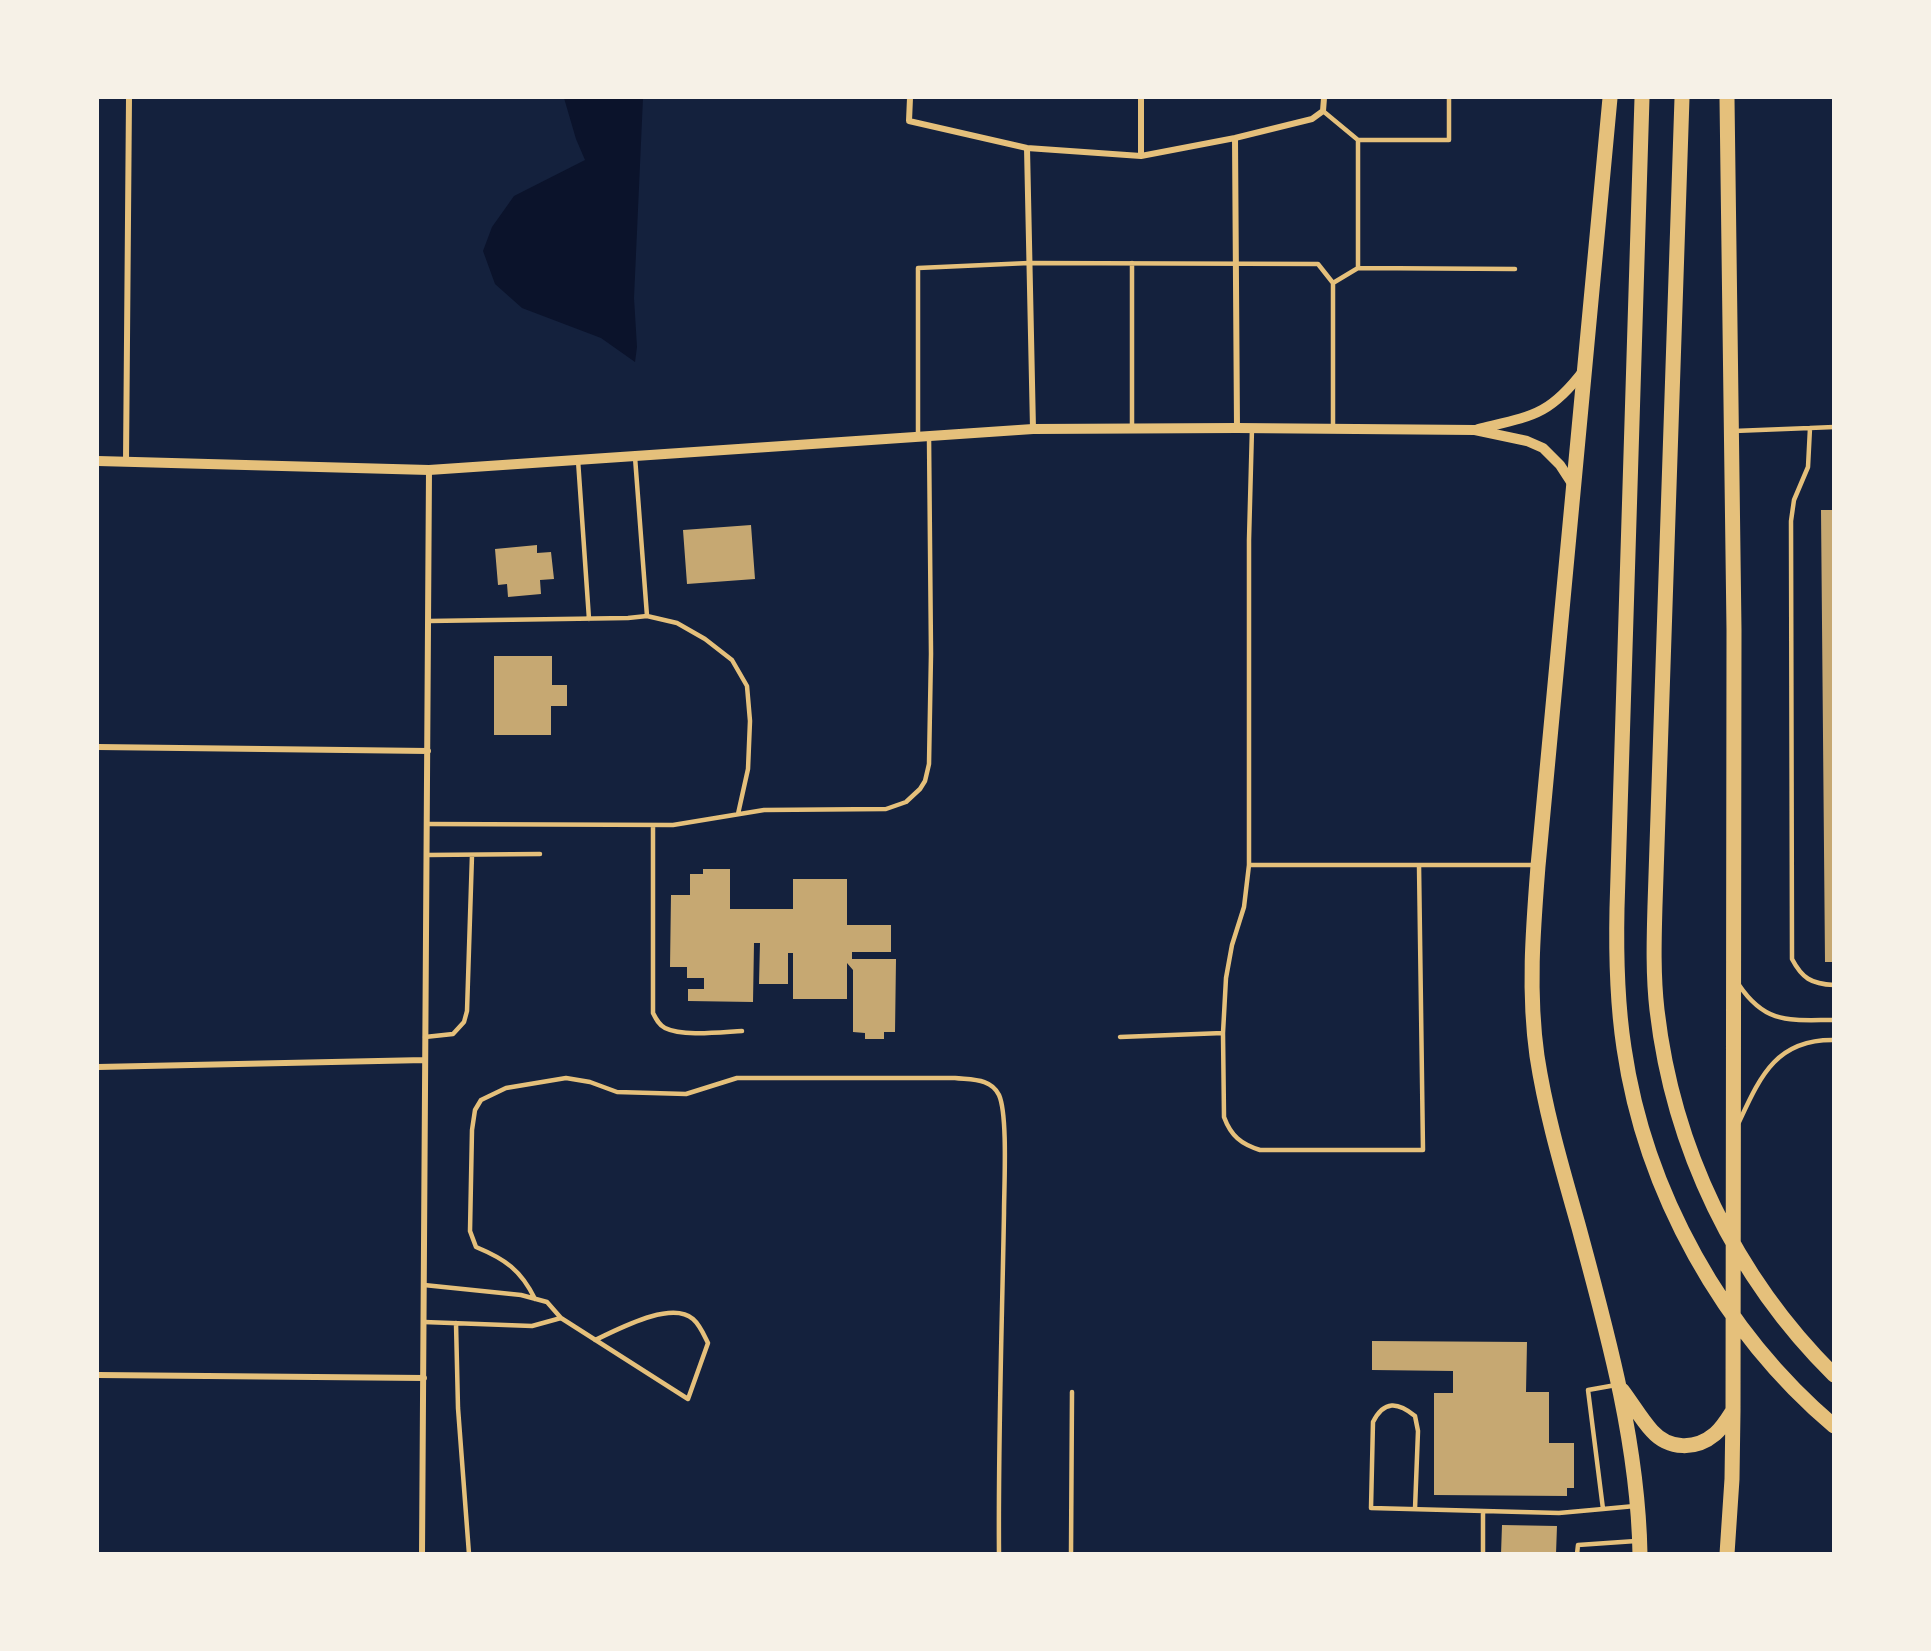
<!DOCTYPE html>
<html>
<head>
<meta charset="utf-8">
<style>
  body { margin:0 }
  #map { position:relative; width:1931px; height:1651px; overflow:hidden; background:#14213d; font-family:Overpass,sans-serif }
  canvas { display:block }
  .frame { position:absolute; inset:0; border:99px solid #f6f1e7; pointer-events:none }
</style>
</head>
<body>
<div id="map">
<canvas width="1931" height="1651"></canvas>
<div class="frame"></div>
</div>
<script>
const c = document.querySelector('canvas').getContext('2d');
c.lineJoin = 'round';
function fillPath(path, color) { c.fillStyle = color; c.fill(path, 'evenodd'); }
function trace(path, color, width, dash) { c.strokeStyle = color; c.lineWidth = width; c.lineCap = dash ? 'butt' : 'round'; c.setLineDash(dash || []); c.stroke(path); }
const water = new Path2D(`
  M564,98H643L634,298L637,347L635,362L601,338L522,308L495,284L483,251L492,227L514,196L585,160L576,139Z`);
const building = new Path2D(`
  M1821,510H1834V962H1825Z
  M751,525L755,579L687,584L683,530Z
  M537,545V553L551,552L554,579L540,580L541,594L508,597L507,584L498,585L495,549Z
  M494,656H552V685H567V706H551V735H494Z
  M703,869H730V909H793V879H847V925H891V952H852V959H896L895,1032H884V1039H865V1033L853,1032V970L847,963V999H793V953H788V984H759L760,943H754L753,1002L688,1001V989H704V978H687V967H670L671,895H690V874H703Z
  M1372,1341L1527,1342L1526,1392H1549V1443H1574V1488H1567V1496L1434,1495V1393H1453V1371L1372,1370Z
  M1502,1525L1557,1526L1556,1554H1501Z`);
const service = new Path2D(`
  M1323,111L1358,140V268L1515,269
  M1358,140H1449V98
  M1132,263V428
  M1333,283L1358,268
  M1252,428L1249,540V865L1244,907L1232,945L1226,978L1223,1033L1224,1117C1231,1136 1241,1144 1260,1150H1423L1419,865
  M1810,428L1834,427
  M1734,431L1810,428L1808,467L1794,500L1791,521L1792,959C1802,978 1811,984 1834,985
  M918,436V268L1029,263L1318,264L1333,283V429
  M635,457L647,616
  M578,460L589,619
  M429,621L628,618L647,616L677,623L705,639L732,660L747,686L750,721L748,769L738,814
  M427,824L673,825L764,810L886,809L906,802L920,789L925,781L929,764L931,654L929,436
  M653,825V1013C656,1019 659,1025 665,1028C683,1037 722,1032 742,1031
  M427,855L540,854
  M1249,865H1535
  M1739,985C1766,1025 1790,1020 1834,1020
  M425,1037L453,1034L464,1022L467,1011L472,855
  M1120,1037L1223,1033
  M1739,1122C1760,1077 1776,1039 1834,1040
  M424,1285L521,1295L547,1302L561,1318L688,1399L708,1343C704,1335 700,1325 693,1319C671,1300 617,1330 595,1340
  M535,1299C521,1270 505,1259 476,1247L470,1231L472,1130L475,1110L481,1100L506,1088L566,1078L590,1082L617,1092L686,1094L737,1078H955C972,1080 991,1078 999,1095C1008,1115 1004,1188 1004,1213C1002,1326 998,1440 999,1554
  M424,1322L532,1326L561,1318
  M456,1323L458,1408L469,1554
  M1616,1385L1588,1390L1603,1509L1635,1506
  M1415,1509L1418,1431L1415,1416C1398,1402 1384,1400 1373,1422L1371,1508L1559,1513L1603,1509
  M1071,1554L1072,1392
  M1483,1554V1511
  M1577,1554L1578,1545L1636,1541`);
const minor = new Path2D(`
  M910,98L909,121L1027,148L1141,156L1235,138L1312,119L1323,111L1324,98
  M1141,98V156
  M1235,138L1237,428
  M1027,148L1033,429
  M126,461L129,98
  M98,747L428,751
  M98,1067L425,1060
  M98,1375L424,1378
  M422,1554L429,470`);
const tertiary = new Path2D(`
  M1478,429C1532,416 1549,416 1584,370
  M98,461L429,470L1033,429L1237,428L1475,430L1527,441L1543,448L1560,465L1573,485`);
const primary = new Path2D(`
  M1610,98L1538,866C1533,930 1528,992 1537,1056C1546,1115 1563,1171 1579,1228C1608,1335 1638,1443 1640,1554
  M1642,98L1617,908C1616,955 1617,1002 1624,1048C1645,1192 1723,1332 1834,1426
  M1682,98L1655,905C1654,940 1653,975 1657,1010C1673,1148 1735,1277 1834,1375
  M1727,98L1734,630L1733,1411L1732,1479L1727,1554
  M1622,1390C1632,1403 1641,1419 1652,1431C1669,1450 1696,1450 1715,1434C1722,1428 1727,1420 1732,1412`);
fillPath(water, '#0b132b');
fillPath(building, '#c6a872');
trace(service, '#e5c07b', 4.5);
trace(minor, '#e5c07b', 6);
trace(tertiary, '#e5c07b', 10);
trace(primary, '#e5c07b', 15);
</script>
</body>
</html>
